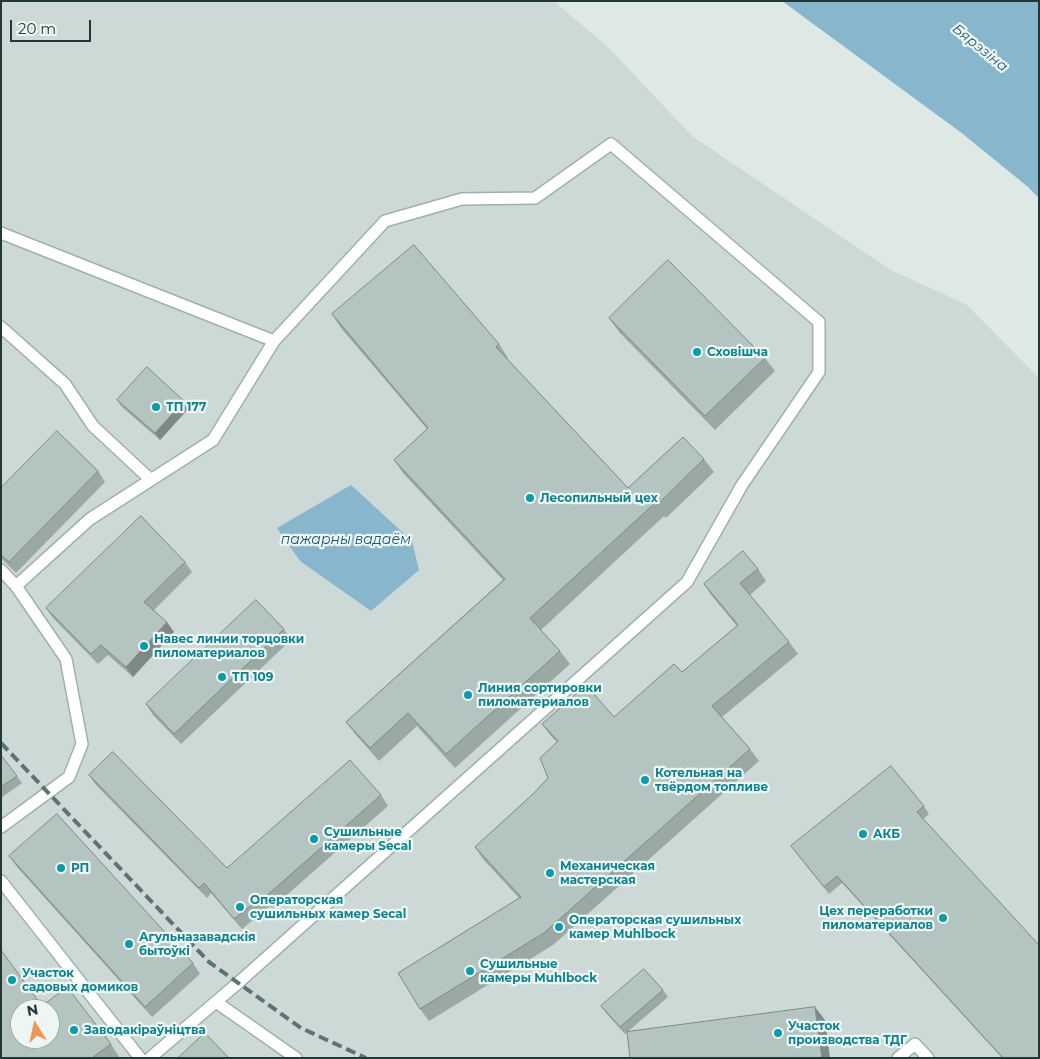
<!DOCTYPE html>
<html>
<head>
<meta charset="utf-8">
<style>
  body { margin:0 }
  #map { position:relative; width:1040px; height:1059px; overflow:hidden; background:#dee9e6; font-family:Montserrat,sans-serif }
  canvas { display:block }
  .frame { position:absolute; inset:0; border:2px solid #203836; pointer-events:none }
  .north { position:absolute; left:10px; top:999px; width:50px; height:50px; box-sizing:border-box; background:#eef6f4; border:1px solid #9caaa8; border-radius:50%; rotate:350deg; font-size:14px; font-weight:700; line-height:20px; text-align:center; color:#203836 }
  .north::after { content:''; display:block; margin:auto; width:18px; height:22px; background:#ed9759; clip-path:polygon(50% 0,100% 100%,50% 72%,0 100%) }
  .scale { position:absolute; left:10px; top:20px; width:81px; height:22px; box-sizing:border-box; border:2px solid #203836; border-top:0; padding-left:6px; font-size:15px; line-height:18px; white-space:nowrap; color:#203836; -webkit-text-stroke:4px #eef6f4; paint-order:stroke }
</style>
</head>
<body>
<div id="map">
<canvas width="1040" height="1059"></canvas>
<div class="frame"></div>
<div class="north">N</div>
<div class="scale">20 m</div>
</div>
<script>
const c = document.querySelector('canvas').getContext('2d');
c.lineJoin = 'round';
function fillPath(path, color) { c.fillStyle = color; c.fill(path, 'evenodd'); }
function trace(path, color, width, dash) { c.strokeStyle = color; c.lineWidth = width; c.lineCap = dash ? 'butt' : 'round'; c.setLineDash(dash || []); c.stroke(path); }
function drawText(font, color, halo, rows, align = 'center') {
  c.font = font + ' Montserrat,sans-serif'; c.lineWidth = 4.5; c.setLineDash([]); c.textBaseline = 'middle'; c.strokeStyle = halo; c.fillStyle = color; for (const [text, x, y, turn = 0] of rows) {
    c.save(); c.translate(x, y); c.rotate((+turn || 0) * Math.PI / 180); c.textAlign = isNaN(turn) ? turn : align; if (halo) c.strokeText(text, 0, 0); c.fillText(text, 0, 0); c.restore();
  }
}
const built = new Path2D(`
  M1,1L555,2L609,48L692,136L891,270L967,305L1039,378V1058H1ZM20,1009H50V1039H20Z`);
const water = new Path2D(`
  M782,1H1039V198L1028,187L963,134Z
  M351,485L412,541L419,570L371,611L300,561L277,528Z`);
const lane = new Path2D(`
  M1,233L274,341L213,440L90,519L16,586L66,659L82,744L69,777L1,827
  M1,327L65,384L93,426L151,480
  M1,570L16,586
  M1,881L140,1058
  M216,1002L296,1058
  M150,1058L238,983L687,582L742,485L819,372V322L611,144L535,198L462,199L385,221L274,341
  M898,1058L915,1044L928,1058`);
const rail = new Path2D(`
  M1,743L209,962L301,1028L366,1058`);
const wall = new Path2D(`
  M332,314L499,344L508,358L507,359L628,488L704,459L714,472L666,518L664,516L541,630L560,651L570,664L455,768L417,726L379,761L356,735L346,722L503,580L403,473L394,460L427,429L341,328Z
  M609,318L765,358L775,371L715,430L619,332Z
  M117,400L189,408L160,440L122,407Z
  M98,471L105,482L16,573L1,558V488Z
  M185,562L192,572L154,610L174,632L133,677L108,655L98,664L53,618L46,608Z
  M758,569L766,581L750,595L789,642L798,654L722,717L750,749L759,761L553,945L429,1021L420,1009L519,898L483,859L475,847L534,793L548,778L557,742L551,736L542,724L614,717L682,672L737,626L712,596L704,584Z
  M284,629L291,640L181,744L153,715L146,704Z
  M1,755L22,783L1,798Z
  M89,775L227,868L381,795L388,806L272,908L270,906L242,929L211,893L207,898L96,785Z
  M924,806L929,814L923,819L1039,1058H1002L842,883L829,894L791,846Z
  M9,856L193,963L200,974L152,1017L17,867Z
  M663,990L668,997L625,1034L606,1013L601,1006Z
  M42,1006L111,1044L120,1058H1Z`);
const shadedWall = new Path2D(`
  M184,401L189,408L160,440L155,433Z
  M167,622L174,632L133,677L126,667Z
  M815,1007L825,1020L830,1058H822Z`);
const building = new Path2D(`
  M414,245L499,344L496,347L628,488L683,437L704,459L657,505L655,503L530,618L560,651L446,754L408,713L370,748L346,722L505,579L394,460L428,428L332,314Z
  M668,260L765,358L705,416L609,318Z
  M147,367L184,401L155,433L117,400Z
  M57,431L98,471L9,562L1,555V488Z
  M141,516L185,562L144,602L167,622L126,667L101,645L91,654L46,608Z
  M743,551L758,569L740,583L789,642L712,706L750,749L544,933L420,1009L398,973L521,897L475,847L534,793L548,778L540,758L558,741L542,724L586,685L614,717L674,664L682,672L738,625L704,584Z
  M256,600L284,629L174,734L146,704Z
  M113,752L227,868L350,760L381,795L264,898L263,896L234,919L204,883L199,888L89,775Z
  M1,755L17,776L1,787Z
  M891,766L924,806L917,812L1039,945V1058H1003L837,876L824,887L791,846Z
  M57,814L193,963L145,1007L9,856Z
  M1,950L42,1006L67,987L111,1044L92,1058H1ZM20,1009H50V1039H20Z
  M644,969L663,990L620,1027L601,1006Z
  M815,1007L822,1058H630L627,1032Z
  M205,1033L229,1058H178Z`);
const markers = [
  [697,352,5,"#0f9aa8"],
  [156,407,5,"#0f9aa8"],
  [530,498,5,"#0f9aa8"],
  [144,646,5,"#0f9aa8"],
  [222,677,5,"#0f9aa8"],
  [468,695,5,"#0f9aa8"],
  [645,780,5,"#0f9aa8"],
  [863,834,5,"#0f9aa8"],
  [314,839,5,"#0f9aa8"],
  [61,868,5,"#0f9aa8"],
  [550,873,5,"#0f9aa8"],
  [240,907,5,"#0f9aa8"],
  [943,918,5,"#0f9aa8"],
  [559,927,5,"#0f9aa8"],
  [129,944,5,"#0f9aa8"],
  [470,971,5,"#0f9aa8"],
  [12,980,5,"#0f9aa8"],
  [74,1030,5,"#0f9aa8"],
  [778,1033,5,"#0f9aa8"]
];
const cultureNames = [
  ["Сховішча",707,352],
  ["ТП 177",166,407],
  ["Лесопильный цех",540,498],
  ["Навес линии торцовки",154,639],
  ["пиломатериалов",154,653],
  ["ТП 109",232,677],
  ["Линия сортировки",478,688],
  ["пиломатериалов",478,702],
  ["Котельная на",655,773],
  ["твёрдом топливе",655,787],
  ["Сушильные",324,832],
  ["камеры Secal",324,846],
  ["АКБ",873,834],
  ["Механическая",560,866],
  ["мастерская",560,880],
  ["РП",71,868],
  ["Операторская",250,900],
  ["сушильных камер Secal",250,914],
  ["Цех переработки",933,911,"right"],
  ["пиломатериалов",933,925,"right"],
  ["Операторская сушильных",569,920],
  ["камер Muhlbock",569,934],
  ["Агульназавадскія",139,937],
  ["бытоўкі",139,951],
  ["Cушильные",480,964],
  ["камеры Muhlbock",480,978],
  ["Участок",22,973],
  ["садовых домиков",22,987],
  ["Участок",788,1026],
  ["производства ТДГ",788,1040],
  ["Заводакіраўніцтва",84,1030]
];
const waterNames = [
  ["Бярэзіна",980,48,39],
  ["пажарны вадаём",346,540]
];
fillPath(built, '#cdd9d6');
fillPath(water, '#87b6cd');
trace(lane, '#a1b0ae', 14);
trace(lane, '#fff', 11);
trace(rail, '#5a7472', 4, [10, 5]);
fillPath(wall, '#9ba9a5');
fillPath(shadedWall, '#7e8986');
fillPath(building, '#b4c4c0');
trace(building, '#7e8986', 1);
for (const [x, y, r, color] of markers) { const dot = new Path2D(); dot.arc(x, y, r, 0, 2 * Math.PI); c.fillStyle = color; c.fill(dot); trace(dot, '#eef6f4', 2); }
drawText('bold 12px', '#0d838f', '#eef6f4', cultureNames, 'left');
drawText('italic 14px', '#1d5571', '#eef6f4', waterNames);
</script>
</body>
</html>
